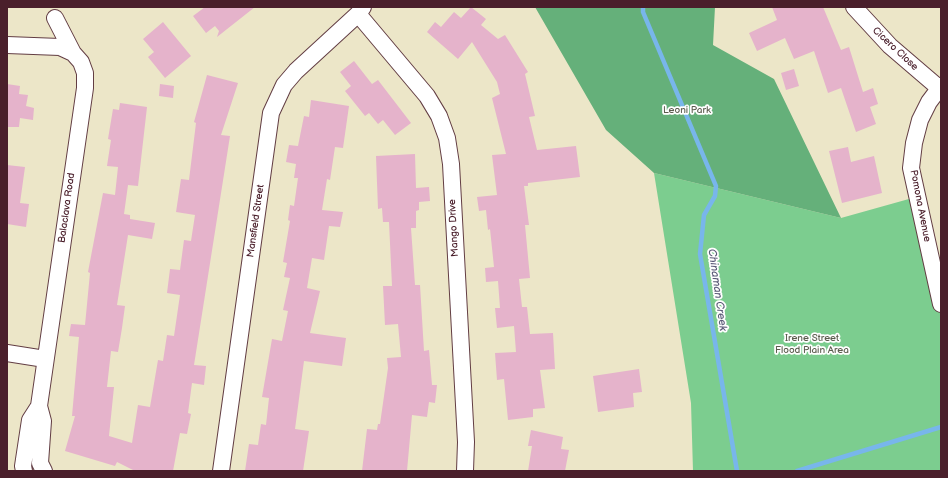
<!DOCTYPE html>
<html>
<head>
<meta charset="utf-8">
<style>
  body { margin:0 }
  #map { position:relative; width:948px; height:478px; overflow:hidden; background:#ece6c8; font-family:"Balsamiq Sans",sans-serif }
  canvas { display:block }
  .frame { position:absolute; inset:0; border:8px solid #4a1f2b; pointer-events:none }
</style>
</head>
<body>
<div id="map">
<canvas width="948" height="478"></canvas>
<div class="frame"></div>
</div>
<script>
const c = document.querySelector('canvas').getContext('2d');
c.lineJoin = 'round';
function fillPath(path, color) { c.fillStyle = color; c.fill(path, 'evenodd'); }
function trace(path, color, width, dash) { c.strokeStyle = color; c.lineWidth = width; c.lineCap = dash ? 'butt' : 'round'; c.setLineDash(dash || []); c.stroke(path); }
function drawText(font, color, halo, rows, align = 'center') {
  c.font = font + ' "Balsamiq Sans",sans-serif'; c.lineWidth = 3.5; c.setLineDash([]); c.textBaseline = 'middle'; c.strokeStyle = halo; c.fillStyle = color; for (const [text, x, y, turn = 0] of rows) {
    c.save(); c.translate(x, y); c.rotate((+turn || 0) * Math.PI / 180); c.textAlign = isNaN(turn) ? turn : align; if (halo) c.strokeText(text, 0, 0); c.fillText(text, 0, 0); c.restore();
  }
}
const green = new Path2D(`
  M654,173L841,218L916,197L941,303V471H693L691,403Z`);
const forest = new Path2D(`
  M535,7H715L713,45L774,79L841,218L654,173L606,130Z`);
const stream = new Path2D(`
  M643,7V12L716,186L715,196L704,215L700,254L737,471
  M797,471L941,427`);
const building = new Path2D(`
  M205,7H255L217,37L219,31L215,26L206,33L193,16Z
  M471,7L486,19L481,25L498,39L505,35L528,72L525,74L535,116L529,117L537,150L576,146L580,177L528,183V186H524L529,225H525L530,278L519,279L522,307H527L530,334L553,333L555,369L540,370L545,408L533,409V417L508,420L504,379L497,380L495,353L516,352L514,326L497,328L495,308H500L498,281L486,282L485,268L494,267L490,229L488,230L486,210L479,211L477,197L497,195L492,155L506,154L492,98L500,94L497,82L472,42L458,59L427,32L435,22L441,27L454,12L461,18Z
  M772,7H823L841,50L849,47L863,92L873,88L878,104L870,107L876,124L856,132L841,88L828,93L814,51L794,59L785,38L757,51L749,33L777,20Z
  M163,22L191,56L165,78L148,57L154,52L143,39Z
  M354,61L372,84L378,80L411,123L395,135L383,120L378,124L369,113L365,116L345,91L351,86L340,72Z
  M794,69L799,86L786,90L781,73Z
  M207,75L238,83L221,135L230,136L194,365L206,366L204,385L192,383L188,413L191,414L187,434L180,433L173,471H135L117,462L115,466L65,451L75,416H72L79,337L69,336L71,324L85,325L90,273L88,272L103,193L115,195L118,167L107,166L111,140L108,139L113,109L119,110L120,103L147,107L138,186L128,185L124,214L130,215V219L155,223L152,239L128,235L117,305L125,306L122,328L118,352L111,351L107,387H114L109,436L132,443L138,405L150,407L158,360L163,361L167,335L174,336L180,295L167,293L170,269L180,270L184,240L191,241L195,215L176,212L181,179L189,180L196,123L194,122Z
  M7,84L20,86L19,94L28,95L26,106L34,108L33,120L20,118L19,127H7Z
  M160,84L174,86L173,98L159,96Z
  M311,100L349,106L343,148L335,147L330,180L327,179L322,210L343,212L340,227L329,226L324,260L312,258L307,288L320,291L310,333L346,338L342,366L304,361L295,429L309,431L303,471H245L249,444L258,445L261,424L266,425L269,398L262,397L272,339L282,341L288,311L283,310L290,278L284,277L287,263L283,262L290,221L288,220L290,205L294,206L298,178H294L296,164L286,162L289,145L298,146L304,116L309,117Z
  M848,147L851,162L874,156L882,193L842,203L829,151Z
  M415,154L416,188L429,187L430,201L419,202V210L416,211V228H411L415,285H420L424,351L429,350L432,385H437L435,403L429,402L427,417L412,415L407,471H362L367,429L377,430L378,424H380L388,368L387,358L401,357L398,324L385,325L383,286H392L389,222H383L382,208L378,209L376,156Z
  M7,165L25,167L20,203L29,204L26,227L7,224Z
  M639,369L642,392L633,393L634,407L598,412L593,376Z
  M531,430L563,437L561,449L569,450L565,471H528L532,446H528Z`);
const minor = new Path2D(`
  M854,7L890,46L939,88
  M358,14L427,96L439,116L447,138L451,164L466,442L465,471
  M7,45L60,47L73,53
  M941,86L929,102L920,120L914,143L911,168L941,304
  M7,353L45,359
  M24,471L23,466L30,420L39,406
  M44,471L40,463L43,421L39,406L85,88V73L81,62L73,53L55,18
  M221,471L271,113L284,85L296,71L358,14L363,7`);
const streetNames = [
  ["Cicero Close",895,49,43],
  ["Pomona Avenue",920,206,79],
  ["Balaclava Road",67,208,-82],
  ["Mansfield Street",256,221,-82],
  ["Mango Drive",454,228,-93]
];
const parkNames = [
  ["Leoni Park",687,110],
  ["Irene Street",812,338],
  ["Flood Plain Area",812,350]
];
const waterNames = [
  ["Chinaman Creek",717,290,82]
];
fillPath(green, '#7ccd8f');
fillPath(forest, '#65b07a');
trace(stream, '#78b6eb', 4.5);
fillPath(building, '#e5b3cb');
trace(minor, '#623d43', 18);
trace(minor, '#fff', 16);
drawText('10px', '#4a1f2b', '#fff', streetNames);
drawText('10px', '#5c5c4e', '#fff', parkNames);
drawText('italic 11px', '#5c5b78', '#fff', waterNames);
</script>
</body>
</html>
